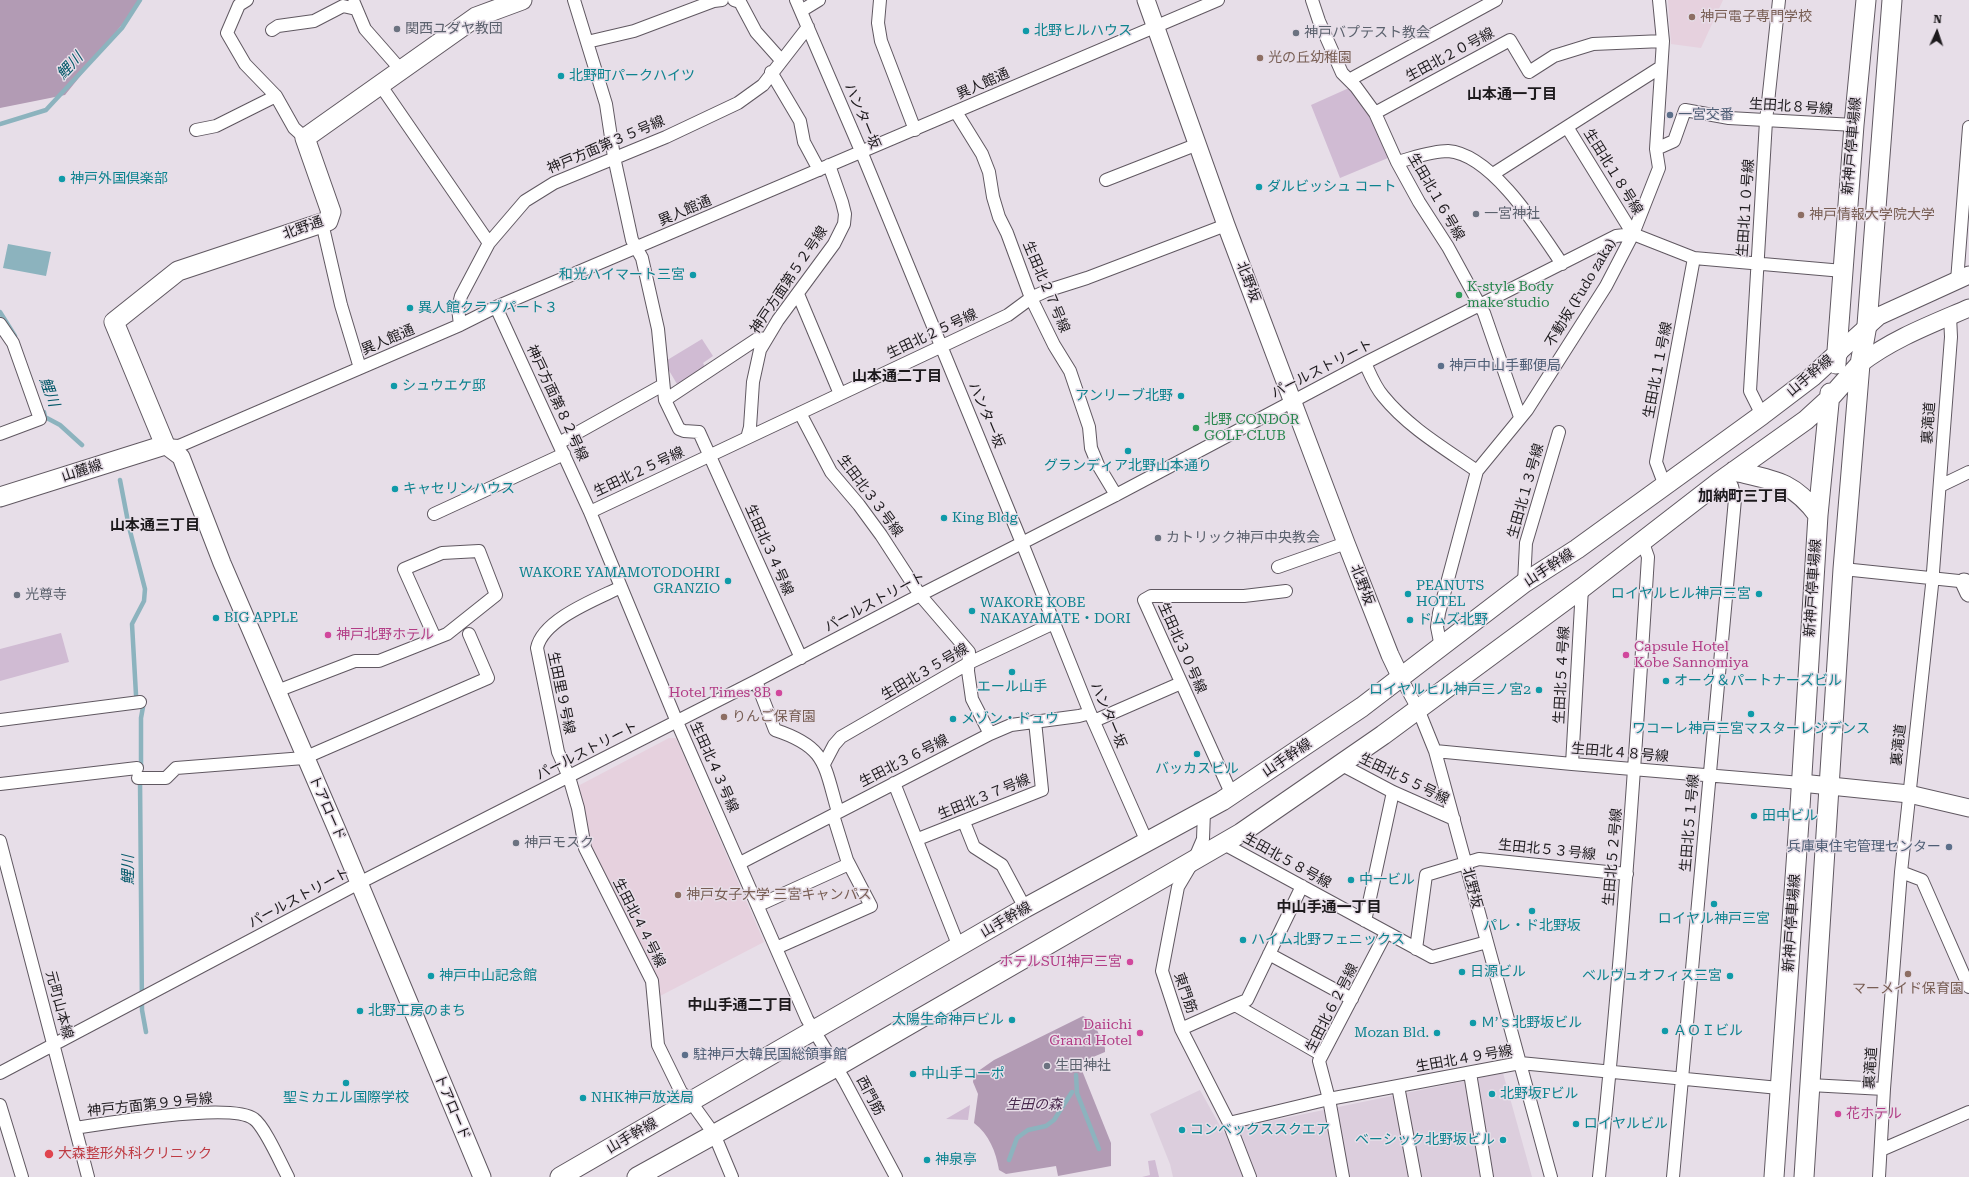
<!DOCTYPE html>
<html>
<head>
<meta charset="utf-8">
<style>
  body { margin:0 }
  #map { position:relative; width:1969px; height:1177px; overflow:hidden; background:#e7dee8; font-family:"Roboto Serif",serif }
  canvas { display:block }
  .north { position:absolute; left:1917px; top:12px; width:40px; height:40px; -webkit-text-stroke:3px #e7dee8; paint-order:stroke; rotate:3deg; font-size:11px; font-weight:700; line-height:16px; text-align:center; color:#1d1a1d }
  .north::after { content:''; display:block; margin:auto; width:14px; height:18px; background:#1d1a1d; clip-path:polygon(50% 0,100% 100%,50% 72%,0 100%) }
</style>
</head>
<body>
<div id="map">
<canvas width="1969" height="1177"></canvas>
<div class="north">N</div>
</div>
<script>
const c = document.querySelector('canvas').getContext('2d');
c.lineJoin = 'round';
function fillPath(path, color) { c.fillStyle = color; c.fill(path, 'evenodd'); }
function trace(path, color, width, dash) { c.strokeStyle = color; c.lineWidth = width; c.lineCap = dash ? 'butt' : 'round'; c.setLineDash(dash || []); c.stroke(path); }
function drawText(font, color, halo, rows, align = 'center') {
  c.font = font + ' "Roboto Serif","Noto Sans JP",serif'; c.lineWidth = 3; c.setLineDash([]); c.textBaseline = 'middle'; c.strokeStyle = halo; c.fillStyle = color; for (const [text, x, y, turn = 0] of rows) {
    c.save(); c.translate(x, y); c.rotate((+turn || 0) * Math.PI / 180); c.textAlign = isNaN(turn) ? turn : align; if (halo) c.strokeText(text, 0, 0); c.fillText(text, 0, 0); c.restore();
  }
}
const built = new Path2D(`
  M1503,1073L1532,1177H1173L1170,1164L1150,1114L1200,1090L1224,1133L1246,1126Z`);
const education = new Path2D(`
  M1668,0H1723L1701,48L1671,44Z
  M669,738H676L764,942L660,996L657,982L589,848L576,787Z`);
const green = new Path2D(`
  M1349,88L1368,113L1388,158L1340,178L1311,105Z
  M702,339L713,356L703,363L705,367L677,384L664,362Z
  M61,633L69,662L0,681V649Z
  M970,1105L968,1120L946,1119Z
  M1155,1160L1159,1177H1142L1150,1175L1148,1161Z`);
const forest = new Path2D(`
  M0,0H142L65,95L0,108Z
  M1083,1016L1093,1021L1105,1048V1052L1079,1063L1111,1143V1166L1058,1176L1056,1166L1006,1174L999,1170C996,1152 989,1134 974,1123L978,1094L973,1082L974,1074L994,1060Z`);
const water = new Path2D(`
  M8,244L51,252L46,276L3,268Z`);
const stream = new Path2D(`
  M0,124L46,110L122,28L140,0
  M0,312L15,336
  M44,412L45,417L60,425L82,445
  M120,480L129,527L145,589L144,601L132,624L136,695
  M141,769V718L143,707
  M140,779L142,1010L146,1032
  M1076,1075L1077,1093L1099,1149
  M1009,1160L1017,1138L1028,1130L1046,1126L1054,1120L1072,1092`);
const street = new Path2D(`
  M247,0L239,5L227,33L245,64L276,96L294,128L305,138
  M574,0L606,104L614,157L632,240L642,258L658,329L665,400L679,429L684,431L699,432L801,658
  M734,0L740,2L756,32L781,60
  M796,0L861,151L1022,543L1090,713L1147,842
  M880,0L878,23L881,41L915,130
  M1312,0L1319,21L1342,73L1356,87L1375,113L1397,162L1419,202L1448,247L1484,313L1520,417
  M354,3L365,29L401,70
  M801,11L819,0
  M272,30L278,26L314,21L343,6L356,9
  M587,42L634,31L714,1L722,0
  M771,72L800,121L804,142L819,170
  M1349,80L1496,0
  M381,86L489,243
  M956,112L982,154L989,172L993,197L999,217L1007,233L1031,298L1054,345L1070,371L1089,427L1091,448L1098,465L1116,495
  M1375,113L1510,40L1529,72L1554,56L1593,44L1663,41
  M1567,127L1633,234
  M196,130L216,126L276,96
  M1656,149L1674,141L1685,110L1729,118L1854,125
  M1397,162C1413,158 1431,151 1448,151C1492,154 1539,230 1562,264
  M1493,174L1661,67
  M1106,180L1198,144
  M322,223L341,305L360,368
  M1957,281L1969,127
  M798,294L840,394
  M496,307L590,512L677,722L807,1019L844,1080L896,1177
  M0,324L13,343L40,419L0,434
  M460,325L458,308L461,296L489,243L525,201L554,183L666,137L738,103L763,85L808,27
  M1365,363C1370,374 1375,387 1383,396C1408,427 1444,448 1477,471
  M665,400L757,339L767,338
  M800,413L831,472L859,505L881,535L920,595L969,652L968,671L972,699L990,734
  M1762,415L1750,391L1766,121L1779,0
  M747,438L750,427L753,382L760,350L778,320L834,244L844,224L845,214L842,202L829,165
  M559,443L663,385
  M165,445L179,446L460,325L496,307L1218,0
  M1665,486L1656,462L1694,258
  M1940,486L1969,472
  M590,512L1008,315L1031,298L1046,291L1087,278L1226,225
  M434,514L564,454
  M1278,567L1346,543
  M1843,569L1969,582
  M1524,583L1526,543L1559,432
  M621,587C597,599 543,619 537,648L558,752L569,777L578,808L585,848L652,981L658,1045L681,1092L691,1102L714,1134L732,1177
  M1441,647L1437,627L1439,613L1477,471L1527,410L1606,286L1633,234L1659,168L1656,149L1663,41L1659,0
  M1401,678L1418,709L1435,751L1551,1177
  M756,681L775,730C827,747 824,765 838,812
  M277,691L355,661H379L447,634L496,595L479,551L442,553L404,569L435,638
  M0,720L140,702
  M1094,721L1181,683
  M1435,751L1572,764L1801,783
  M824,764L834,745L841,737L969,663L1054,623
  M1572,764L1582,588
  M1342,765L1393,792L1454,819
  M138,778H166L176,768L304,758L488,678L469,634
  M894,783L959,947
  M0,784L137,768
  M1232,795L1144,600L1151,596H1244L1286,591
  M1204,811L1203,839L1194,860L1178,887L1162,971L1181,1029L1229,1123L1250,1177
  M964,822L974,847L1002,865L1025,908
  M918,839L1042,790L1035,721
  M0,841L88,1177
  M1224,844L1432,957L1487,942
  M740,863L990,734L1011,725L1079,716L1090,713
  M1901,872L1922,880L1969,987
  M759,905L849,864
  M1365,921L1393,792
  M776,948L871,906L847,860L833,815
  M1416,949L1426,875L1479,859L1627,874
  M1269,954L1352,999
  M1235,1005L1247,1000L1302,886
  M1181,1029L1235,1005L1322,1055
  M0,1073L359,883L756,681L920,595L1116,495L1365,363L1616,236L1633,234L1694,258L1843,271
  M1470,1073L1487,1177
  M1810,1085L1884,1089
  M1398,1086L1415,1177
  M0,1105L22,1177
  M1229,1123L1329,1099L1520,1063L1779,1088
  M75,1128C107,1123 233,1102 254,1119C265,1127 281,1164 288,1177
  M1881,1150L1969,1112
  M1343,1177L1329,1099L1319,1061L1386,933
  M1599,1177C1621,971 1635,764 1648,557L1642,540
  M1673,1177L1735,499L1732,486L1719,482
  M1879,1177L1884,1089L1901,872L1932,585L1951,337L1950,316`);
const secondary = new Path2D(`
  M1146,0L1226,225L1346,543L1390,655L1401,678
  M1838,353L1879,316L1969,275
  M1860,364C1892,339 1932,324 1969,308
  M165,445L181,457L222,563L337,830L482,1177
  M1964,582L1969,593
  M1801,783L1909,794L1969,808`);
const primary = new Path2D(`
  M1836,364L1854,125L1866,0
  M1734,471C1773,480 1793,481 1818,515
  M0,497L165,445L114,322L178,271L328,221L331,212L305,138L476,17L522,0
  M560,1177L1025,908L1222,801L1362,707L1524,583L1577,549L1762,415L1812,377L1838,353
  M637,1177L836,1067L1241,833L1383,735L1582,588L1719,482L1806,420L1829,399L1860,364
  M1774,1177L1800,807L1818,515L1830,393
  M1804,1177L1843,569L1860,364L1867,325L1892,0`);
const markers = [
  [1692,17,4,"#8d6e63"],
  [397,29,4,"#6b7280"],
  [1026,31,4,"#0f9aa8"],
  [1296,33,4,"#6b7280"],
  [1260,58,4,"#8d6e63"],
  [561,76,4,"#0f9aa8"],
  [1670,115,4,"#5c6f8a"],
  [62,179,4,"#0f9aa8"],
  [1259,187,4,"#0f9aa8"],
  [1476,214,4,"#6b7280"],
  [1801,215,4,"#8d6e63"],
  [693,275,4,"#0f9aa8"],
  [1459,295,4,"#2e9e5b"],
  [410,308,4,"#0f9aa8"],
  [1441,366,4,"#5c6f8a"],
  [394,386,4,"#0f9aa8"],
  [1181,396,4,"#0f9aa8"],
  [1196,428,4,"#2e9e5b"],
  [1128,451,4,"#0f9aa8"],
  [395,489,4,"#0f9aa8"],
  [944,518,4,"#0f9aa8"],
  [1158,538,4,"#6b7280"],
  [728,581,4,"#0f9aa8"],
  [1408,594,4,"#0f9aa8"],
  [1759,594,4,"#0f9aa8"],
  [17,595,4,"#6b7280"],
  [972,611,4,"#0f9aa8"],
  [216,618,4,"#0f9aa8"],
  [1410,620,4,"#0f9aa8"],
  [328,635,4,"#d1479c"],
  [1626,655,4,"#d1479c"],
  [1012,672,4,"#0f9aa8"],
  [1666,681,4,"#0f9aa8"],
  [1539,690,4,"#0f9aa8"],
  [779,693,4,"#d1479c"],
  [1751,714,4,"#0f9aa8"],
  [724,717,4,"#8d6e63"],
  [953,719,4,"#0f9aa8"],
  [1197,754,4,"#0f9aa8"],
  [1754,816,4,"#0f9aa8"],
  [516,843,4,"#6b7280"],
  [1949,847,4,"#5c6f8a"],
  [1351,880,4,"#0f9aa8"],
  [678,895,4,"#8d6e63"],
  [1714,904,4,"#0f9aa8"],
  [1532,911,4,"#0f9aa8"],
  [1243,940,4,"#0f9aa8"],
  [1130,962,4,"#d1479c"],
  [1462,972,4,"#0f9aa8"],
  [1908,974,4,"#8d6e63"],
  [431,976,4,"#0f9aa8"],
  [1730,976,4,"#0f9aa8"],
  [360,1011,4,"#0f9aa8"],
  [1012,1020,4,"#0f9aa8"],
  [1473,1023,4,"#0f9aa8"],
  [1665,1031,4,"#0f9aa8"],
  [1140,1033,4,"#d1479c"],
  [1437,1033,4,"#0f9aa8"],
  [685,1055,4,"#5c6f8a"],
  [1047,1066,4,"#6b7280"],
  [913,1074,4,"#0f9aa8"],
  [346,1083,4,"#0f9aa8"],
  [1492,1094,4,"#0f9aa8"],
  [583,1098,4,"#0f9aa8"],
  [1838,1114,4,"#d1479c"],
  [1576,1124,4,"#0f9aa8"],
  [1182,1130,4,"#0f9aa8"],
  [1503,1140,4,"#0f9aa8"],
  [49,1154,5,"#e0444e"],
  [927,1160,4,"#0f9aa8"]
];
const educationNames = [
  ["神戸電子専門学校",1700,17],
  ["光の丘幼稚園",1268,58],
  ["神戸情報大学院大学",1809,215],
  ["りんご保育園",732,717],
  ["神戸女子大学 三宮キャンパス",686,895],
  ["マーメイド保育園",1908,989,"center"]
];
const worshipNames = [
  ["関西ユダヤ教団",405,29],
  ["神戸バプテスト教会",1304,33],
  ["一宮神社",1484,214],
  ["カトリック神戸中央教会",1166,538],
  ["光尊寺",25,595],
  ["神戸モスク",524,843],
  ["生田神社",1055,1066]
];
const cultureNames = [
  ["北野ヒルハウス",1034,31],
  ["北野町パークハイツ",569,76],
  ["神戸外国倶楽部",70,179],
  ["ダルビッシュ コート",1267,187],
  ["和光ハイマート三宮",685,275,"right"],
  ["異人館クラブパート３",418,308],
  ["シュウエケ邸",402,386],
  ["アンリーブ北野",1173,396,"right"],
  ["グランディア北野山本通り",1128,466,"center"],
  ["キャセリンハウス",403,489],
  ["King Bldg",952,518],
  ["WAKORE YAMAMOTODOHRI",720,573,"right"],
  ["GRANZIO",720,589,"right"],
  ["PEANUTS",1416,586],
  ["HOTEL",1416,602],
  ["ロイヤルヒル神戸三宮",1751,594,"right"],
  ["WAKORE KOBE",980,603],
  ["NAKAYAMATE・DORI",980,619],
  ["BIG APPLE",224,618],
  ["ドムズ北野",1418,620],
  ["オーク＆パートナーズビル",1674,681],
  ["エール山手",1012,687,"center"],
  ["ロイヤルヒル神戸三ノ宮2",1531,690,"right"],
  ["メゾン・ドュウ",961,719],
  ["ワコーレ神戸三宮マスターレジデンス",1751,729,"center"],
  ["バッカスビル",1197,769,"center"],
  ["田中ビル",1762,816],
  ["中一ビル",1359,880],
  ["ロイヤル神戸三宮",1714,919,"center"],
  ["パレ・ド北野坂",1532,926,"center"],
  ["ハイム北野フェニックス",1251,940],
  ["日源ビル",1470,972],
  ["神戸中山記念館",439,976],
  ["ベルヴュオフィス三宮",1722,976,"right"],
  ["北野工房のまち",368,1011],
  ["太陽生命神戸ビル",1004,1020,"right"],
  ["Ｍ’ｓ北野坂ビル",1481,1023],
  ["ＡＯＩビル",1673,1031],
  ["Mozan Bld.",1429,1033,"right"],
  ["中山手コーポ",921,1074],
  ["北野坂Fビル",1500,1094],
  ["聖ミカエル国際学校",346,1098,"center"],
  ["NHK神戸放送局",591,1098],
  ["ロイヤルビル",1584,1124],
  ["コンベックススクエア",1190,1130],
  ["ベーシック北野坂ビル",1495,1140,"right"],
  ["神泉亭",935,1160]
];
const streetNames = [
  ["生田北２０号線",1450,55,-28],
  ["異人館通",983,84,-24],
  ["生田北８号線",1791,107,4],
  ["ハンター坂",862,116,67],
  ["神戸方面第３５号線",606,145,-23],
  ["新神戸停車場線",1852,146,-85],
  ["生田北１８号線",1613,172,58],
  ["生田北１６号線",1436,197,60],
  ["生田北１０号線",1746,208,-86],
  ["異人館通",685,211,-23],
  ["北野通",303,228,-20],
  ["神戸方面第５２号線",789,280,-56],
  ["北野坂",1248,282,69],
  ["生田北２７号線",1046,287,67],
  ["不動坂 (Fudo zaka)",1581,293,-59],
  ["生田北２５号線",932,334,-25],
  ["異人館通",388,340,-23],
  ["パールストリート",1322,369,-27],
  ["生田北１１号線",1658,370,-79],
  ["山手幹線",1810,376,-40],
  ["神戸方面第８２号線",557,403,65],
  ["ハンター坂",986,415,67],
  ["裏滝道",1929,423,-86],
  ["山麓線",82,471,-18],
  ["生田北２５号線",639,472,-25],
  ["生田北１３号線",1526,491,-74],
  ["生田北３３号線",870,496,53],
  ["生田北３４号線",769,550,66],
  ["山手幹線",1549,568,-33],
  ["北野坂",1362,585,69],
  ["新神戸停車場線",1813,588,-86],
  ["パールストリート",875,602,-28],
  ["生田北３０号線",1182,648,66],
  ["生田北３５号線",925,672,-30],
  ["生田北５４号線",1562,675,-87],
  ["生田里９号線",561,693,78],
  ["ハンター坂",1108,715,67],
  ["裏滝道",1899,745,-84],
  ["パールストリート",587,751,-27],
  ["生田北４８号線",1620,753,5],
  ["山手幹線",1287,758,-34],
  ["生田北３６号線",904,761,-27],
  ["生田北４３号線",714,767,66],
  ["生田北５５号線",1404,779,26],
  ["生田北３７号線",984,797,-22],
  ["トアロード",327,808,66],
  ["生田北５１号線",1690,823,-85],
  ["生田北５３号線",1547,850,6],
  ["生田北５２号線",1613,857,-85],
  ["生田北５８号線",1287,861,29],
  ["北野坂",1472,888,75],
  ["パールストリート",299,898,-28],
  ["山手幹線",1006,920,-30],
  ["生田北４４号線",639,923,63],
  ["新神戸停車場線",1792,923,-86],
  ["東門筋",1185,993,71],
  ["元町山本線",59,1005,75],
  ["生田北６２号線",1332,1008,-63],
  ["生田北４９号線",1464,1059,-10],
  ["裏滝道",1871,1068,-86],
  ["西門筋",870,1096,62],
  ["神戸方面第９９号線",150,1105,-6],
  ["トアロード",452,1107,67],
  ["山手幹線",632,1136,-30]
];
const serviceNames = [
  ["一宮交番",1678,115],
  ["神戸中山手郵便局",1449,366],
  ["兵庫東住宅管理センター",1941,847,"right"],
  ["駐神戸大韓民国総領事館",693,1055]
];
const leisureNames = [
  ["K-style Body",1467,287],
  ["make studio",1467,303],
  ["北野 CONDOR",1204,420],
  ["GOLF CLUB",1204,436]
];
const hotelNames = [
  ["神戸北野ホテル",336,635],
  ["Capsule Hotel",1634,647],
  ["Kobe Sannomiya",1634,663],
  ["Hotel Times 8B",771,693,"right"],
  ["ホテルSUI神戸三宮",1122,962,"right"],
  ["Daiichi",1132,1025,"right"],
  ["Grand Hotel",1132,1041,"right"],
  ["花ホテル",1846,1114]
];
const parkNames = [
  ["生田の森",1034,1105]
];
const healthNames = [
  ["大森整形外科クリニック",58,1154]
];
const waterNames = [
  ["鯉川",70,66,-47],
  ["鯉川",49,392,70],
  ["鯉川",129,870,-90]
];
const neighbourhoodNames = [
  ["山本通一丁目",1512,95],
  ["山本通二丁目",897,377],
  ["加納町三丁目",1743,497],
  ["山本通三丁目",155,526],
  ["中山手通一丁目",1329,908],
  ["中山手通二丁目",740,1006]
];
fillPath(built, '#dccedd');
fillPath(education, '#e6d1de');
fillPath(green, '#d0bbd3');
fillPath(forest, '#b29bb4');
fillPath(water, '#8cb3be');
trace(stream, '#8cb3be', 4.5);
trace(street, '#605861', 14);
trace(secondary, '#605861', 19);
trace(primary, '#605861', 21);
trace(street, '#fff', 12);
trace(secondary, '#fff', 17);
trace(primary, '#fff', 19);
for (const [x, y, r, color] of markers) { const dot = new Path2D(); dot.arc(x, y, r, 0, 2 * Math.PI); c.fillStyle = color; c.fill(dot); trace(dot, '#e7dee8', 1.5); }
drawText('14px', '#785e54', '#e7dee8', educationNames, 'left');
drawText('14px', '#5b616d', '#e7dee8', worshipNames, 'left');
drawText('14px', '#0d838f', '#e7dee8', cultureNames, 'left');
drawText('14px', '#1d1a1d', '#e7dee8', streetNames);
drawText('14px', '#4e5e75', '#e7dee8', serviceNames, 'left');
drawText('14px', '#27864d', '#e7dee8', leisureNames, 'left');
drawText('14px', '#b23c85', '#e7dee8', hotelNames, 'left');
drawText('italic 14px', '#49294e', '#e7dee8', parkNames);
drawText('14px', '#be3a42', '#e7dee8', healthNames, 'left');
drawText('italic 15px', '#035869', '#e7dee8', waterNames);
drawText('bold 15px', '#1d1a1d', '#e7dee8', neighbourhoodNames);
</script>
</body>
</html>
